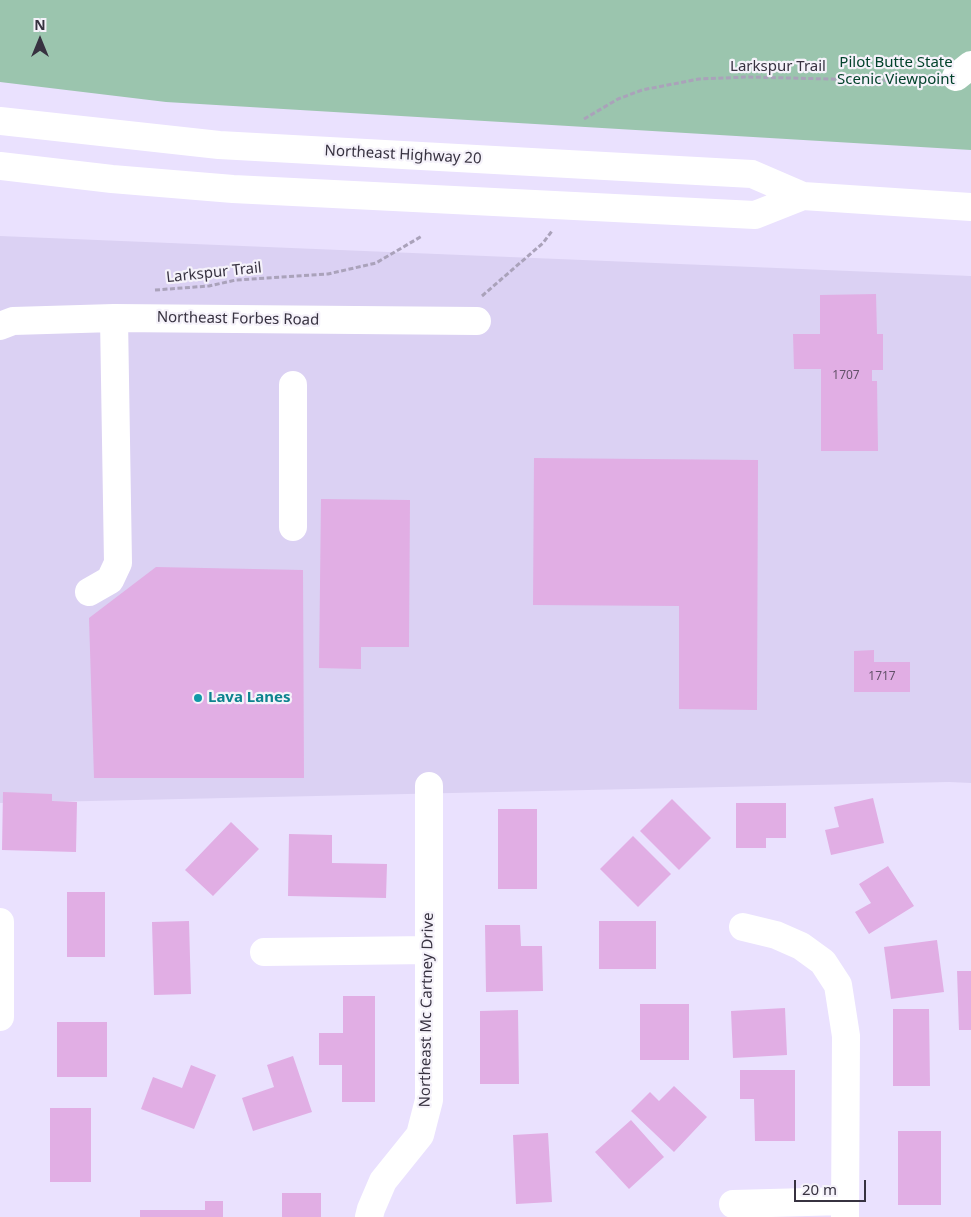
<!DOCTYPE html>
<html>
<head>
<meta charset="utf-8">
<style>
  body { margin:0 }
  #map { position:relative; width:971px; height:1217px; overflow:hidden; background:#eae1fe; font-family:"Noto Sans",sans-serif }
  canvas { display:block }
  .north { position:absolute; left:15px; top:15px; width:50px; height:50px; -webkit-text-stroke:4px #f5f2fa; paint-order:stroke; rotate:0deg; font-size:14px; font-weight:700; line-height:20px; text-align:center; color:#373240 }
  .north::after { content:''; display:block; margin:auto; width:18px; height:22px; background:#373240; clip-path:polygon(50% 0,100% 100%,50% 72%,0 100%) }
  .scale { position:absolute; left:794px; top:1180px; width:72px; height:22px; box-sizing:border-box; border:2px solid #373240; border-top:0; padding-left:6px; font-size:15px; line-height:18px; white-space:nowrap; color:#373240; -webkit-text-stroke:4px #f5f2fa; paint-order:stroke }
</style>
</head>
<body>
<div id="map">
<canvas width="971" height="1217"></canvas>
<div class="north">N</div>
<div class="scale">20 m</div>
</div>
<script>
const c = document.querySelector('canvas').getContext('2d');
c.lineJoin = 'round';
function fillPath(path, color) { c.fillStyle = color; c.fill(path, 'evenodd'); }
function trace(path, color, width, dash) { c.strokeStyle = color; c.lineWidth = width; c.lineCap = dash ? 'butt' : 'round'; c.setLineDash(dash || []); c.stroke(path); }
function drawText(font, color, halo, rows, align = 'center') {
  c.font = font + ' "Noto Sans",sans-serif'; c.lineWidth = 4.5; c.setLineDash([]); c.textBaseline = 'middle'; c.strokeStyle = halo; c.fillStyle = color; for (const [text, x, y, turn = 0] of rows) {
    c.save(); c.translate(x, y); c.rotate((+turn || 0) * Math.PI / 180); c.textAlign = isNaN(turn) ? turn : align; if (halo) c.strokeText(text, 0, 0); c.fillText(text, 0, 0); c.restore();
  }
}
const built = new Path2D(`
  M0,236L971,276V783L949,782L0,803Z`);
const green = new Path2D(`
  M0,0H971V150L166,102L0,82Z`);
const building = new Path2D(`
  M876,294L877,334H883V370H872V381H877L878,451H821V369H794L793,334H820V295Z
  M534,458L758,460L757,710L679,709V606L533,605Z
  M321,499L410,500L409,647H361V669L319,668Z
  M156,567L303,570L304,778H94L89,618Z
  M874,650V662H910V692H854V651Z
  M3,792L52,794V801L77,802L76,852L2,850Z
  M873,798L884,843L831,855L825,830L839,827L834,807Z
  M672,799L711,838L679,870L640,831Z
  M736,803H786V838H766V848H736Z
  M498,809H537V889H498Z
  M231,822L259,849L213,896L185,870Z
  M289,834L332,835V863L387,864L386,898L288,896Z
  M633,836L671,874L638,907L600,869Z
  M888,866L914,906L869,934L855,912L871,903L859,884Z
  M67,892H105V957H67Z
  M189,921L191,994L154,995L152,922Z
  M599,921H656V969H599Z
  M485,925H520L521,946H542L543,991L486,992Z
  M937,940L944,992L891,999L884,947Z
  M957,971H971V1030H959Z
  M343,996H375V1102H342V1065H319V1033H343Z
  M640,1004H689V1060H640Z
  M785,1008L787,1055L733,1058L731,1011Z
  M893,1009H929L930,1086H893Z
  M518,1010L519,1084H480V1011Z
  M57,1022H107V1077H57Z
  M293,1056L312,1112L253,1131L242,1098L274,1087L267,1065Z
  M191,1065L216,1075L194,1129L141,1109L153,1077L182,1088Z
  M740,1070H795V1141H755L754,1099H740Z
  M674,1086L707,1117L674,1152L631,1111L650,1092L659,1101Z
  M50,1108H91V1182H50Z
  M631,1120L664,1157L629,1189L595,1152Z
  M898,1131H941V1205H898Z
  M548,1133L552,1202L516,1204L513,1135Z
  M282,1193H321V1217H282Z
  M205,1201H223V1217H140V1210H205Z`);
const path = new Path2D(`
  M584,119L618,99L642,90L699,79L748,77L910,81L931,76
  M155,290L209,286L236,280L328,274L376,263L422,236
  M482,296L543,243L552,231`);
const minor = new Path2D(`
  M956,77L971,65
  M0,326L13,321L114,318L477,321
  M293,527V385
  M89,592L110,580L118,563L114,318
  M743,927L776,935L801,946L823,962L838,985L846,1036L845,1217
  M264,952L429,950
  M0,1017V922
  M733,1204L845,1201
  M369,1217L371,1209L383,1181L420,1135L429,1100V786`);
const major = new Path2D(`
  M0,121L219,145L752,174L803,196L971,207
  M0,166L112,179L233,189L755,215L803,196`);
const markers = [
  [198,698,5,"#0f9aa8"]
];
const numberNames = [
  ["1707",846,376],
  ["1717",882,677]
];
const parkNames = [
  ["Pilot Butte State",896,63],
  ["Scenic Viewpoint",896,80]
];
const streetNames = [
  ["Larkspur Trail",778,67],
  ["Northeast Highway 20",403,155,3],
  ["Larkspur Trail",214,273,-6],
  ["Northeast Forbes Road",238,319,1],
  ["Northeast Mc Cartney Drive",427,1010,-89]
];
const cultureNames = [
  ["Lava Lanes",208,698]
];
fillPath(built, '#dbd1f3');
fillPath(green, '#9bc5ae');
fillPath(building, '#e1aee4');
trace(path, '#aaa2ba', 3, [5, 2.5]);
trace(minor, '#fff', 28);
trace(major, '#fff', 28);
for (const [x, y, r, color] of markers) { const dot = new Path2D(); dot.arc(x, y, r, 0, 2 * Math.PI); c.fillStyle = color; c.fill(dot); trace(dot, '#f5f2fa', 2); }
drawText('12px', '#625169', null, numberNames);
drawText('15px', '#02422b', '#f5f2fa', parkNames);
drawText('15px', '#373240', '#f5f2fa', streetNames);
drawText('bold 15px', '#0d838f', '#f5f2fa', cultureNames, 'left');
</script>
</body>
</html>
